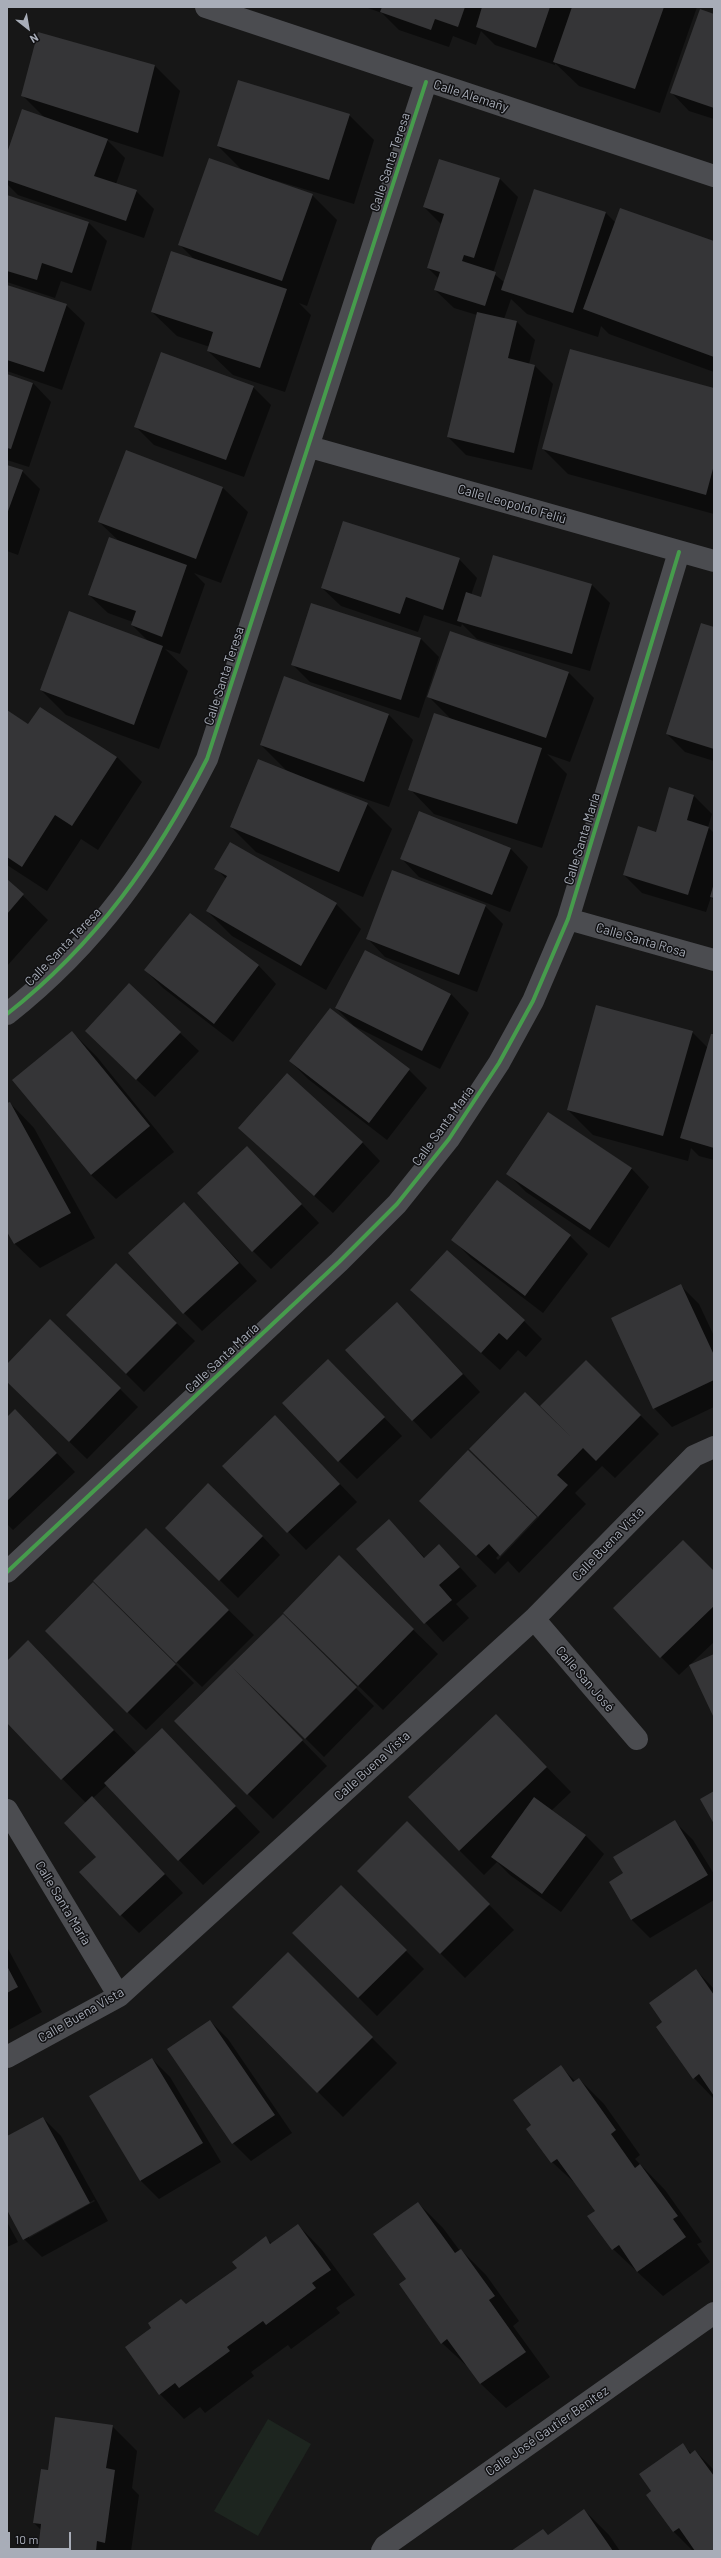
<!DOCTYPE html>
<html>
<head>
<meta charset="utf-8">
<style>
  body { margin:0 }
  #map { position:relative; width:721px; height:2558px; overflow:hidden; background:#171717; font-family:Barlow,sans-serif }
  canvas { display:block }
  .frame { position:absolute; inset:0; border:8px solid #a8adb8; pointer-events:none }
  .north { position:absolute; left:8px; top:8px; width:40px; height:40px; -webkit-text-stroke:3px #111113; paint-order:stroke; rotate:149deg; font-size:11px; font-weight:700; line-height:16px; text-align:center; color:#a8adb8 }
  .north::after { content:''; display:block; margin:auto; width:14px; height:18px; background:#a8adb8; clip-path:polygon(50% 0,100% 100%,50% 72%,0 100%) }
  .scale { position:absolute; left:8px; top:2532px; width:63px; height:18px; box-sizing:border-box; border:2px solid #a8adb8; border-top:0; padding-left:5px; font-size:12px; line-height:14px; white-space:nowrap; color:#a8adb8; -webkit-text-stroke:3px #111113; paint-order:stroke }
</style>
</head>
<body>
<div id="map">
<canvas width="721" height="2558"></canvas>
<div class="frame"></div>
<div class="north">N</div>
<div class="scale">10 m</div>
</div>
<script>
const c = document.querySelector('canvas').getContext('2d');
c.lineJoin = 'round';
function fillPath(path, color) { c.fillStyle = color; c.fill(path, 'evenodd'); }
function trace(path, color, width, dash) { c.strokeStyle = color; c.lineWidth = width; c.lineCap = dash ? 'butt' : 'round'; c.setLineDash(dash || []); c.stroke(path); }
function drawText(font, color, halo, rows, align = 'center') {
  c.font = font + ' Barlow,sans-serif'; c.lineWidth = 3; c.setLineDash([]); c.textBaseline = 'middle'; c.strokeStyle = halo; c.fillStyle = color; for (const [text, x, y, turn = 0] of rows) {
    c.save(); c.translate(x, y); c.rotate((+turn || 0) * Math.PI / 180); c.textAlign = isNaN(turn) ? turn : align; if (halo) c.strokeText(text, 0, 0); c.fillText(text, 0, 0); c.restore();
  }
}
const green = new Path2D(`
  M268,2419L311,2444L258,2536L214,2511Z`);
const shadow = new Path2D(`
  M365,7H697L660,113L579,86L555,63V65L495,45L481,31L476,45L453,36L449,47L399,30L382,13Z
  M714,15V119L689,111L671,92Z
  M39,33L155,66L180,91L163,157L106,139L125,158L116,184L136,191L154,209L144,238L18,195L7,184V156L45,118L23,96Z
  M349,115L374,140L354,204L274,180L273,182L312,195L337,220L307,306L299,303L311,315L285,392L233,375L208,351L210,347L177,336L152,312L195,260L180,245L244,172L218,146Z
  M500,179L518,197L493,273L504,282L606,213L616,223L714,242V372L609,334L601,326L598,337L527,314L511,299L504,319L517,322L535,340L529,364L535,366L553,384L532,470L466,455L448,437L477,315L454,308L435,290L439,279L428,268L442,225L424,207Z
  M7,196L89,223L107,241L91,291L61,281L55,298L7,282Z
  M7,286L66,305L85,323L62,390L7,371Z
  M7,375L33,383L51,402L29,467L7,460Z
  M253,387L271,405L244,477L154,445L135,426Z
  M714,389V514L568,474L543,449Z
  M127,451L223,488L248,512L221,583L194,573L205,584L180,654L165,649L188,671L159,749L66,715L41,690L148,641L132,625L133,622L108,613L89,595L120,542L99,522Z
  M7,466L22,471L40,489L18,555L7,551Z
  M459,559L477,578L471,595L482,598L591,584L610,603L590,671L477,639L462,624L461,627L424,615L418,632L341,606L322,588Z
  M714,628V761L685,752L667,734Z
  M451,632L569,673L594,698L570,762L547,754L567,774L542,848L434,814L410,789L452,720L428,696Z
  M421,639L439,657L419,718L310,682L292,664Z
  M285,677L389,715L413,740L389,807L295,775L367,804L392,829L363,897L256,852L231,827L288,772L261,745Z
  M7,712L29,726L117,757L142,782L98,850L81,839L47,891L7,865Z
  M694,796L712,814L708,827L714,833V900L711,897L706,912L642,893L624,875L656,833Z
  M510,848L528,867L510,912L419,877L401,858Z
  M216,868L336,904L361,929L326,990L232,936L207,911L226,879Z
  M7,880L48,920L7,966Z
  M485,906L503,924L477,992L385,957L367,938Z
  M258,965L276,984L233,1042L163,988L145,970Z
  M129,985L199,1051L155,1097L104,1049Z
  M451,994L469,1013L440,1069L354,1026L336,1008Z
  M330,1009L409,1070L427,1088L387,1140L308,1079L290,1061Z
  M72,1032L97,1057L174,1152L116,1199L91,1175Z
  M692,1032L708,1048L714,1035V1160L699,1156L691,1148L688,1161L593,1135L568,1110Z
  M10,1103L34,1128L95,1238L40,1268L15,1244L7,1230V1105Z
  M240,1128L362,1142L380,1161L333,1213Z
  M265,1166L319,1223L271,1269L253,1251Z
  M631,1168L649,1187L609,1248L526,1192L508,1174Z
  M184,1203L257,1281L202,1331L184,1313Z
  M570,1236L588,1254L543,1313L471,1258L453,1240Z
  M116,1264L195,1341L144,1392L67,1315Z
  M681,1286L699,1304L714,1336V1407L672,1427L654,1408Z
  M412,1290L524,1321L542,1339L526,1357L518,1350L500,1370Z
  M415,1322L480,1392L431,1439L346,1350Z
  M586,1361L659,1434L615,1478L602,1466L575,1493L586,1504L519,1573L508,1561L495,1574L439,1519L527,1506L545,1412L541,1406ZM537,1516L539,1517L498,1560L496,1558Z
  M7,1365L120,1389L138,1407L87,1459L7,1381Z
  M346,1378L402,1436L357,1479L339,1461Z
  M7,1419L34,1429L75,1472L13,1530L7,1524Z
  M293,1435L357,1502L306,1550L224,1466Z
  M389,1521L425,1558L457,1564L477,1586L456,1604L469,1618L443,1642L358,1549Z
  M167,1528L262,1536L280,1555L238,1598Z
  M146,1529L254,1635L202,1687L119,1606Z
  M339,1557L438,1654L383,1710L284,1613Z
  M714,1572V1642L679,1675L661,1657Z
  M283,1616L374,1706L324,1757L233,1666Z
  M46,1631L175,1664L194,1683L146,1730Z
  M7,1662L53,1667L136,1753L186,1754L260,1832L203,1885L107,1785L93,1798L183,1893L139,1933L121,1915L97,1857L86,1803L7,1722Z
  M255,1692L327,1766L273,1819L175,1721Z
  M496,1715L571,1792L551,1811L585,1835L604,1854L561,1912L510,1875L497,1862L484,1875L459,1850Z
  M407,1822L514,1930L465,1978L358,1871Z
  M675,1822L693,1840L714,1874V1900L650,1938L632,1920L610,1882L624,1874Z
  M341,1886L424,1969L377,2016L294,1933Z
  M7,1947L42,2012L7,2031Z
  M288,1954L397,2063L343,2117L234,2007Z
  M696,1970L714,1989V2099L694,2078L663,2022Z
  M210,2021L228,2039L292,2133L251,2161L233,2143Z
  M152,2059L170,2077L221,2162L159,2199L141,2181L90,2096Z
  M561,2067L575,2081L579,2079L604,2104L640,2155L635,2159L665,2190L702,2242L697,2244L710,2262L663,2296L613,2249L589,2216L596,2211L578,2186L552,2162L527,2129L532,2125Z
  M43,2118L61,2136L108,2221L42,2257L24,2239L7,2208V2137ZM94,2200L95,2201L29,2238V2236Z
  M418,2203L443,2228L460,2251L461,2250L486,2275L519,2321L513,2326L550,2377L506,2408L481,2384L468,2367L442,2343Z
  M7,2222L18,2242L7,2247Z
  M298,2225L322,2250L355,2295L336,2308L340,2313L291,2349L288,2345L251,2372L254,2376L205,2413L200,2407L184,2419L160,2394L238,2268L266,2238L272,2244Z
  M112,2426L137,2451L132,2488L139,2495L131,2551H39L41,2530L34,2523L49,2471Z
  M683,2445L692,2454L695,2451L714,2470V2551H693L674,2532L648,2495Z
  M584,2510L609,2535L620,2551H513L543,2530L549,2536Z`);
const building = new Path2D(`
  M382,7H465L458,27L435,19L431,30L380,12Z
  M482,7H550L536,48L476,27Z
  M572,7H664L635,89L553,62Z
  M700,9L714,14V108L670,93Z
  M38,32L155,65L138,133L21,96Z
  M238,80L350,114L329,180L217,146Z
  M22,109L108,139L94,176L137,190L126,221L7,180V153Z
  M209,158L313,194L282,281L178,245Z
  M439,159L500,178L474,258L464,255L462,261L496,272L485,306L434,290L440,272L427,268L444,214L423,207Z
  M534,189L606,212L573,313L501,290Z
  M7,195L89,222L72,273L42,263L37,280L7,271Z
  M620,208L714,241V357L583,309Z
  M171,251L287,289L260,368L207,351L213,332L151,312Z
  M7,285L67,304L44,372L7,360Z
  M477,312L517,321L508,358L535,365L514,453L447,437Z
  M570,349L714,388V465L706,495L542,449Z
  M161,352L254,386L226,460L134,427Z
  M7,374L33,383L11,449L7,448Z
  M126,450L223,487L196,559L98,522Z
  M7,465L23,470L7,514Z
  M343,521L460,558L443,610L406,597L400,614L321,588Z
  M109,537L187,565L162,637L131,625L136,611L88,595Z
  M493,555L592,584L572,654L457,621L466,592L481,597Z
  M311,603L421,638L401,700L291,665Z
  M69,611L163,646L134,725L40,690Z
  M701,623L714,627V749L666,734Z
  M450,631L569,672L546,738L427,697Z
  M284,676L389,714L364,782L260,745Z
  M40,707L117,757L72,826L55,815L22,867L7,857V710L28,724Z
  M434,713L542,748L517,824L408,790Z
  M258,759L368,803L339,872L230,827Z
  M669,787L694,795L687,820L709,827L688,895L623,875L638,826L656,832Z
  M419,811L511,848L492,895L400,859Z
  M230,842L337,903L301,966L206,911L227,876L214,869Z
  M392,870L486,905L459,975L366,939Z
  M7,879L24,894L7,914Z
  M714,883V898L710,897Z
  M190,913L259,965L214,1024L144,970Z
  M365,950L451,994L422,1051L335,1008Z
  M129,983L181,1032L136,1080L85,1031Z
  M596,1005L693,1031L663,1136L567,1110Z
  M330,1008L410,1069L369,1123L289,1061Z
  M72,1031L150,1126L91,1175L12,1080Z
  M711,1034H714V1148L680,1138Z
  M287,1073L363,1142L314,1196L238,1128Z
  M10,1102L71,1213L14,1244L7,1232V1103Z
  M548,1112L632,1168L590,1230L506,1174Z
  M247,1146L302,1204L252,1252L197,1193Z
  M497,1180L571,1235L525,1296L451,1240Z
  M184,1202L239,1263L183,1314L128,1253Z
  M447,1250L525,1320L507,1340L499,1333L481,1353L410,1290Z
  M116,1263L177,1323L126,1374L66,1315Z
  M681,1284L714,1355V1380L653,1409L611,1318Z
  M397,1302L463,1374L412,1421L345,1350Z
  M50,1319L121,1388L69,1442L7,1382V1364Z
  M328,1359L385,1417L338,1462L282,1403Z
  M586,1360L641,1415L596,1461L583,1448L557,1475L568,1485L538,1517L469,1449L525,1392L570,1436L540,1406Z
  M15,1409L57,1453L7,1501V1417Z
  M275,1415L340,1484L287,1533L222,1466Z
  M468,1450L537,1517L500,1556L489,1544L476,1556L419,1501Z
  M208,1483L263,1536L219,1581L165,1528Z
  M389,1519L424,1558L439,1544L460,1567L439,1585L452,1600L424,1624L356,1549Z
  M146,1528L229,1610L176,1663L93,1581Z
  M683,1540L714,1571V1606L660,1658L613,1608Z
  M339,1555L414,1629L358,1686L283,1613Z
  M93,1582L176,1664L127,1713L45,1631Z
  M283,1614L357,1687L305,1739L234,1669L303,1740L247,1795L174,1721Z
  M28,1640L114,1730L61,1780L7,1723V1661Z
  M714,1654V1718L689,1665Z
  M496,1714L547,1767L459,1851L408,1797Z
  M162,1728L236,1806L178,1861L104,1783Z
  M714,1791V1824L700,1799Z
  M92,1796L165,1874L120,1916L79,1872L96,1857L64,1823Z
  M534,1797L586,1835L542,1894L491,1857Z
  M675,1820L708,1875L631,1920L609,1882L623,1873L613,1857Z
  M407,1821L490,1904L440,1954L357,1871Z
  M341,1885L407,1950L358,1998L292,1933Z
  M288,1952L373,2037L317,2093L232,2007Z
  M7,1966L18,1987L7,1993Z
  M696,1969L714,1995V2096L699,2074L693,2079L656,2027L662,2022L649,2003Z
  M210,2020L275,2115L232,2144L167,2049Z
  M152,2058L203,2143L140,2181L89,2096Z
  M561,2065L573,2082L579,2078L616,2130L611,2134L635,2168L640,2164L678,2216L673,2219L686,2237L637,2272L619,2245L612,2250L587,2216L595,2211L557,2159L551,2163L526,2129L531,2125L513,2100Z
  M43,2117L90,2203L23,2240L7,2210V2136Z
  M418,2202L455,2253L461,2249L495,2296L489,2300L526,2352L480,2384L447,2339L441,2344L399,2284L406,2279L373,2234Z
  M298,2224L331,2270L312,2283L316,2288L266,2325L263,2321L227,2347L230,2351L179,2388L175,2383L159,2395L125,2347L151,2328L148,2323L181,2299L186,2304L237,2268L232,2262L266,2236L270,2244Z
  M55,2417L113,2425L106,2468L115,2470L105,2543L97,2541L96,2551H38L41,2524L33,2523L41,2469L48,2470Z
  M683,2443L690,2454L695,2450L714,2476V2551H695L679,2528L673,2532L646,2495L651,2491L639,2474Z
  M584,2509L613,2551H511L543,2529L548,2535Z`);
const minor = new Path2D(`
  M206,7L714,176
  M310,447L714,561
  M568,919L714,960
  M7,1014C96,944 156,859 207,759L426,82
  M7,1572L339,1262L397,1204L449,1139L499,1063L533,1001L568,919L679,552
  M534,1619L637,1739
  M7,1810L119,1996
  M7,2057L119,1996L534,1619L694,1456L714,1447
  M382,2551L385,2546L714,2313`);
const cycleway = new Path2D(`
  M7,1014C96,944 156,859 207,759L426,82
  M7,1572L339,1262L397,1204L449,1139L499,1063L533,1001L568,919L679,552`);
const streetNames = [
  ["Calle Alemañy",471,96,18],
  ["Calle Santa Teresa",390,162,-72],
  ["Calle Leopoldo Feliú",512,504,16],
  ["Calle Santa Teresa",224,676,-72],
  ["Calle Santa María",582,839,-73],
  ["Calle Santa Rosa",641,940,16],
  ["Calle Santa Teresa",63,947,-46],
  ["Calle Santa María",443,1126,-54],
  ["Calle Santa María",222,1358,-43],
  ["Calle Buena Vista",608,1544,-46],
  ["Calle San José",585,1679,49],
  ["Calle Buena Vista",372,1766,-42],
  ["Calle Santa María",63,1903,59],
  ["Calle Buena Vista",81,2015,-30],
  ["Calle José Gautier Benítez",547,2431,-35]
];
fillPath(green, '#1d251f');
fillPath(shadow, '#0007');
fillPath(building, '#353537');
trace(minor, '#4b4c50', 22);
trace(cycleway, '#469c4c', 4);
drawText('13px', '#a8adb8', '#111113', streetNames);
</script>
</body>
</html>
